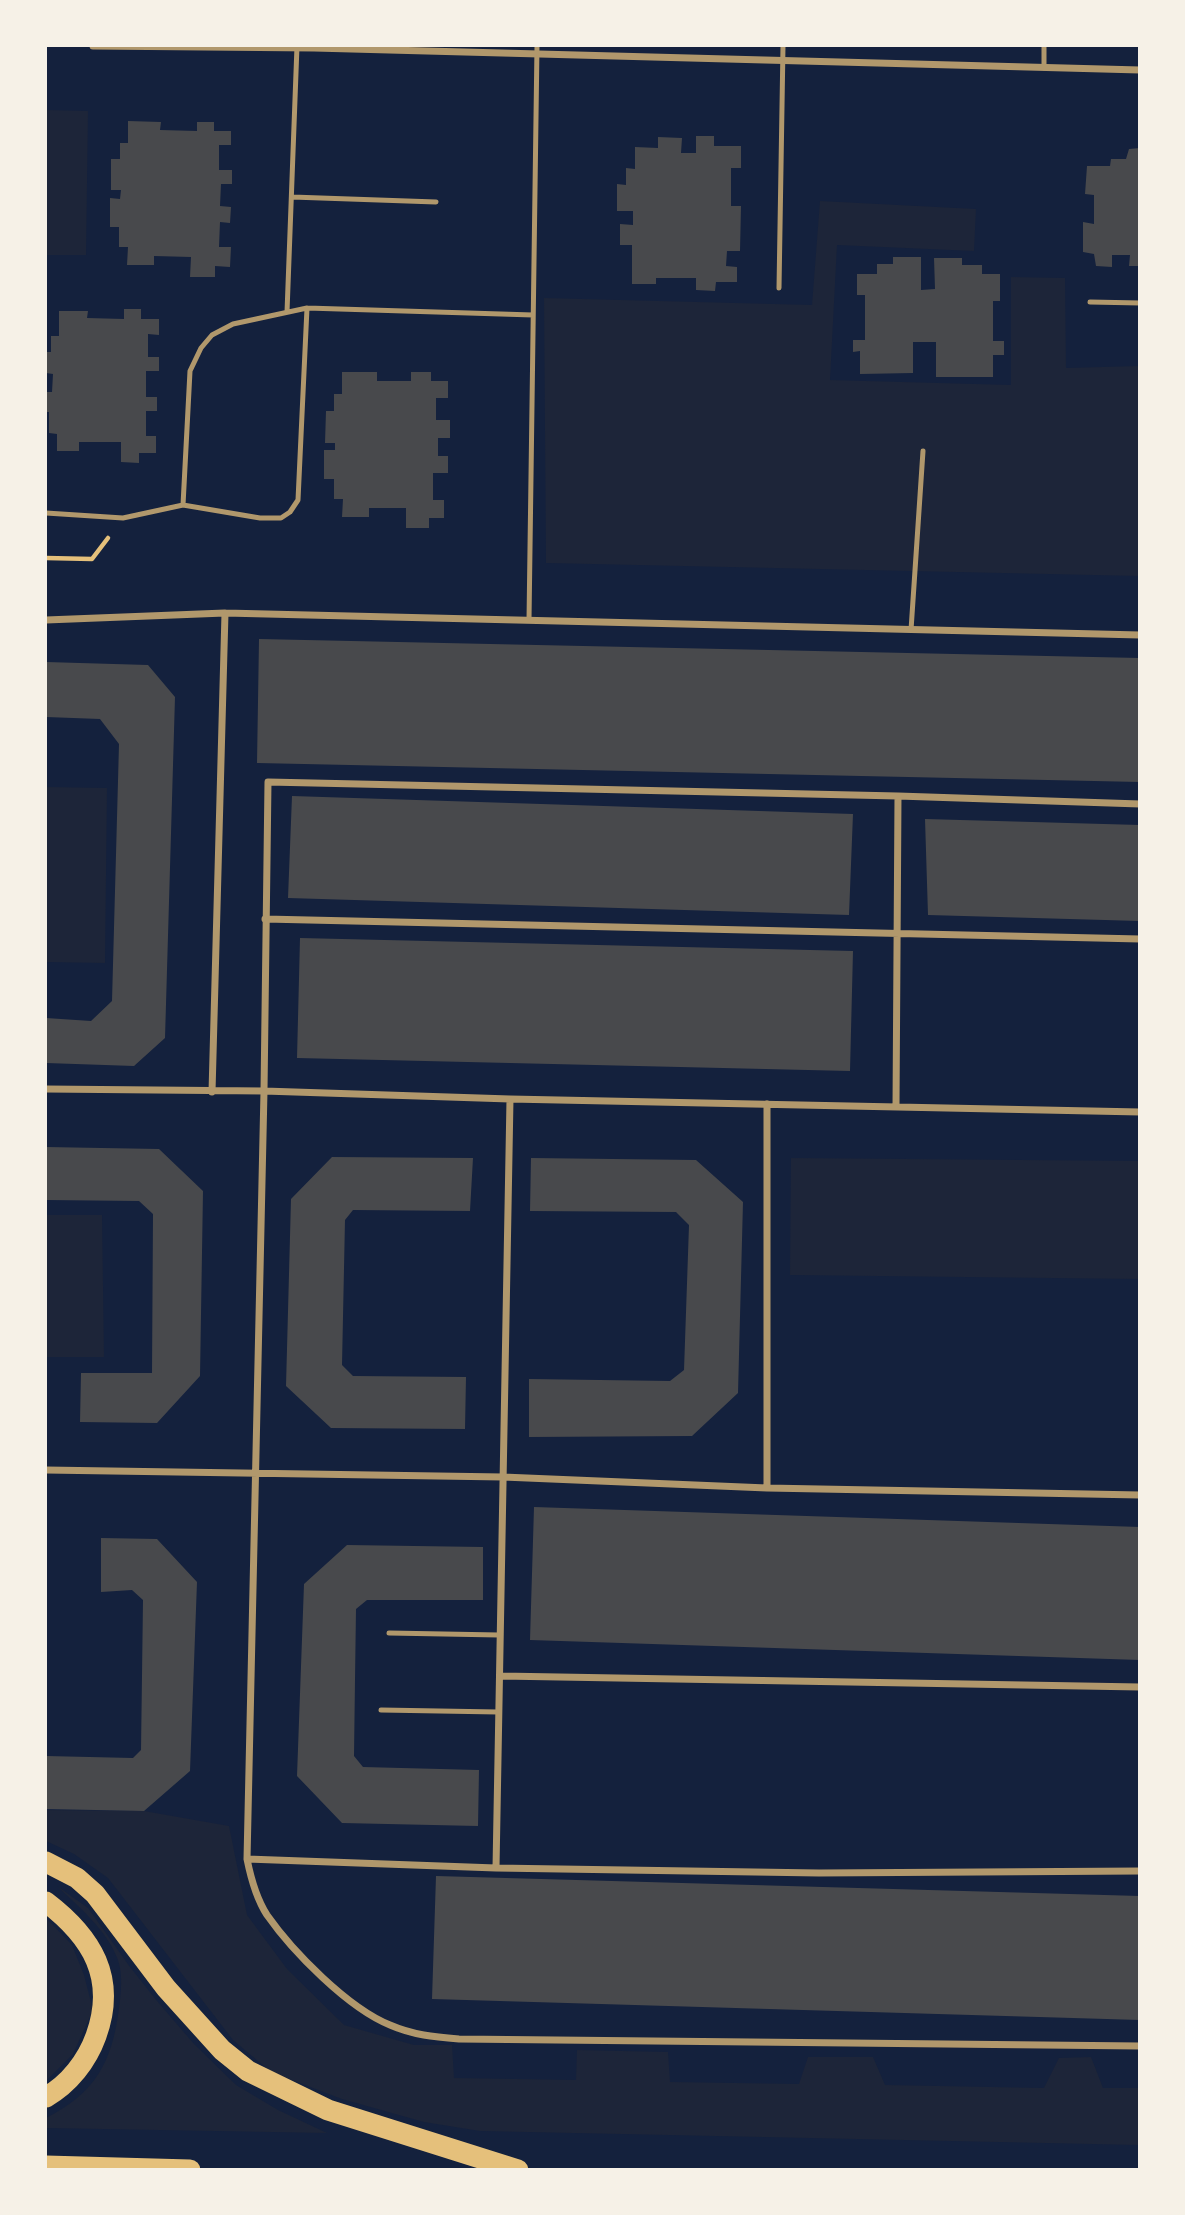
<!DOCTYPE html>
<html>
<head>
<meta charset="utf-8">
<style>
  body { margin:0 }
  #map { position:relative; width:1185px; height:2215px; overflow:hidden; background:#14213d; font-family:"PT Sans Narrow",sans-serif }
  canvas { display:block }
  .frame { position:absolute; inset:0; border:47px solid #f6f1e7; pointer-events:none }
</style>
</head>
<body>
<div id="map">
<canvas width="1185" height="2215"></canvas>
<div class="frame"></div>
</div>
<script>
const c = document.querySelector('canvas').getContext('2d');
c.lineJoin = 'round';
function fillPath(path, color) { c.fillStyle = color; c.fill(path, 'evenodd'); }
function trace(path, color, width, dash) { c.strokeStyle = color; c.lineWidth = width; c.lineCap = dash ? 'butt' : 'round'; c.setLineDash(dash || []); c.stroke(path); }
const green = new Path2D(`
  M46,110L88,111L86,255H46Z
  M820,201L976,209L974,251L837,245L830,380L1011,385V277L1065,278L1066,368L1139,366V576L546,563L544,298L812,305Z
  M46,787L107,788L105,963L46,962Z
  M791,1158L1139,1161V1279L790,1275Z
  M46,1215H102L104,1357H46Z
  M46,1810L144,1811L229,1826L247,1915L287,1969L344,2025L414,2045H452L454,2078L576,2080L577,2050L668,2052L670,2082L799,2084L808,2057H873L885,2085L1044,2088L1059,2058L1091,2057L1103,2088H1139V2145L480,2131L424,2122L342,2099L271,2072L233,2040L108,1878L74,1854L46,1841Z
  M57,1886L88,1908L130,1967L157,2001L194,2044L236,2085L278,2110L327,2133L46,2128V2118C95,2093 112,2063 119,2008C121,1993 123,1975 118,1960C107,1930 79,1907 57,1886Z
  M46,1918L72,1945L84,1975L93,2010L73,2054L46,2081Z`);
const building = new Path2D(`
  M128,121L161,122L160,130L197,131V122H214V131H231V145H219V170H232V184H221L220,206L231,207L230,223L220,222L219,247H231L230,267L215,266V277H190L191,257L154,256V265H127L128,247H119V227H110V198L120,199L121,190H111V159H120V143H128Z
  M696,136H714V146H741V168H731V206H741L740,251H727L726,266L737,267V282H716L715,291L696,290V278H656V284H632V245H620V224L633,225V211H617V184L626,185V168L635,169V147L658,148V137L682,138L681,153H696Z
  M1140,148V266H1129L1130,255H1112V267L1096,266L1094,254L1083,252V222L1094,224V195L1085,194L1087,166H1110L1111,159H1126L1129,149Z
  M893,257H921V290L935,289L934,258H962V265H982V274H1000V301H993V341H1004V355H993V377H936V342H913V373L860,374V351L853,352V340H865V295H857V274H877V264H893Z
  M124,309H141V319H159V335L148,334V357H159V371H146V397H157V411H146V436H156V453H139V463L121,462V442H79V451H57V434L49,433V412H46V392H52L53,374L46,373V352H51V336H59V311H88L87,318L124,319Z
  M342,372H377V381H411V372H431V381H448V398H436V420H450V438H438V456H448V473H433V500H444V518H429V528H406V508H369V517H342L343,499H334V479H324V450H335V443H325L326,411H334V394H342Z
  M259,639L1140,658V782L257,763Z
  M46,662L148,665L175,697L165,1038L134,1066L46,1063V1018L91,1021L112,1001L119,744L100,719L46,717Z
  M292,796L853,814L849,915L288,898Z
  M925,819L1140,825V921L928,915Z
  M300,938L853,951L850,1071L297,1058Z
  M46,1147L159,1149L203,1191L200,1376L157,1423L80,1422L81,1373H152L153,1214L139,1201L46,1200Z
  M332,1157L473,1158L470,1211L353,1210L345,1220L342,1365L353,1376L466,1377L465,1429L331,1428L286,1386L291,1199Z
  M531,1158L696,1160L743,1202L738,1393L692,1436L529,1437V1379L670,1381L684,1370L689,1225L676,1212L530,1211Z
  M534,1507L1140,1527V1660L530,1640Z
  M101,1538L157,1539L197,1582L190,1771L144,1811L46,1809V1756L133,1758L141,1750L143,1600L132,1590L101,1592Z
  M347,1545L483,1547V1600H367L356,1609L355,1680L354,1756L363,1767L479,1770L478,1826L342,1823L297,1776L304,1584Z
  M436,1876L1140,1896V2020L432,1999Z`);
const path = new Path2D(`
  M46,558L92,559L108,538`);
const service = new Path2D(`
  M1044,68V46
  M292,197L436,202
  M779,288L783,46
  M1090,302L1140,303
  M287,312L297,46
  M183,505L190,371L201,348L212,335L233,324L307,308L533,315
  M46,513L123,518L183,505L260,518H281L290,512L298,500L307,308
  M529,620L537,46
  M911,630L923,451
  M389,1633L499,1635
  M381,1710L498,1712`);
const minor = new Path2D(`
  M93,46L314,48L1140,70
  M46,620L225,613L1140,635
  M1140,804L898,796L268,782L264,1091L247,1859C251,1879 256,1898 267,1915C293,1952 348,2008 390,2025C413,2035 434,2037 459,2039L1140,2046
  M265,919L1140,939
  M46,1089L264,1091L510,1099L1140,1112
  M212,1092L225,613
  M767,1104V1488
  M896,1106L898,796
  M46,1470L503,1477L767,1488L1140,1495
  M501,1676L1140,1687
  M247,1859L496,1868L819,1873L1140,1871
  M496,1868L510,1099`);
const motorway = new Path2D(`
  M46,1862L77,1878L95,1894L166,1988L222,2050L248,2071L328,2110L518,2170
  M46,1902C92,1937 117,1978 96,2036C87,2061 69,2084 46,2097
  M46,2166L190,2170`);
fillPath(green, '#1d2539');
fillPath(building, '#48494c');
trace(path, '#e5c07b', 4.5);
trace(service, '#b1986c', 5);
trace(minor, '#b1986c', 7);
trace(motorway, '#e5c07b', 21);
</script>
</body>
</html>
